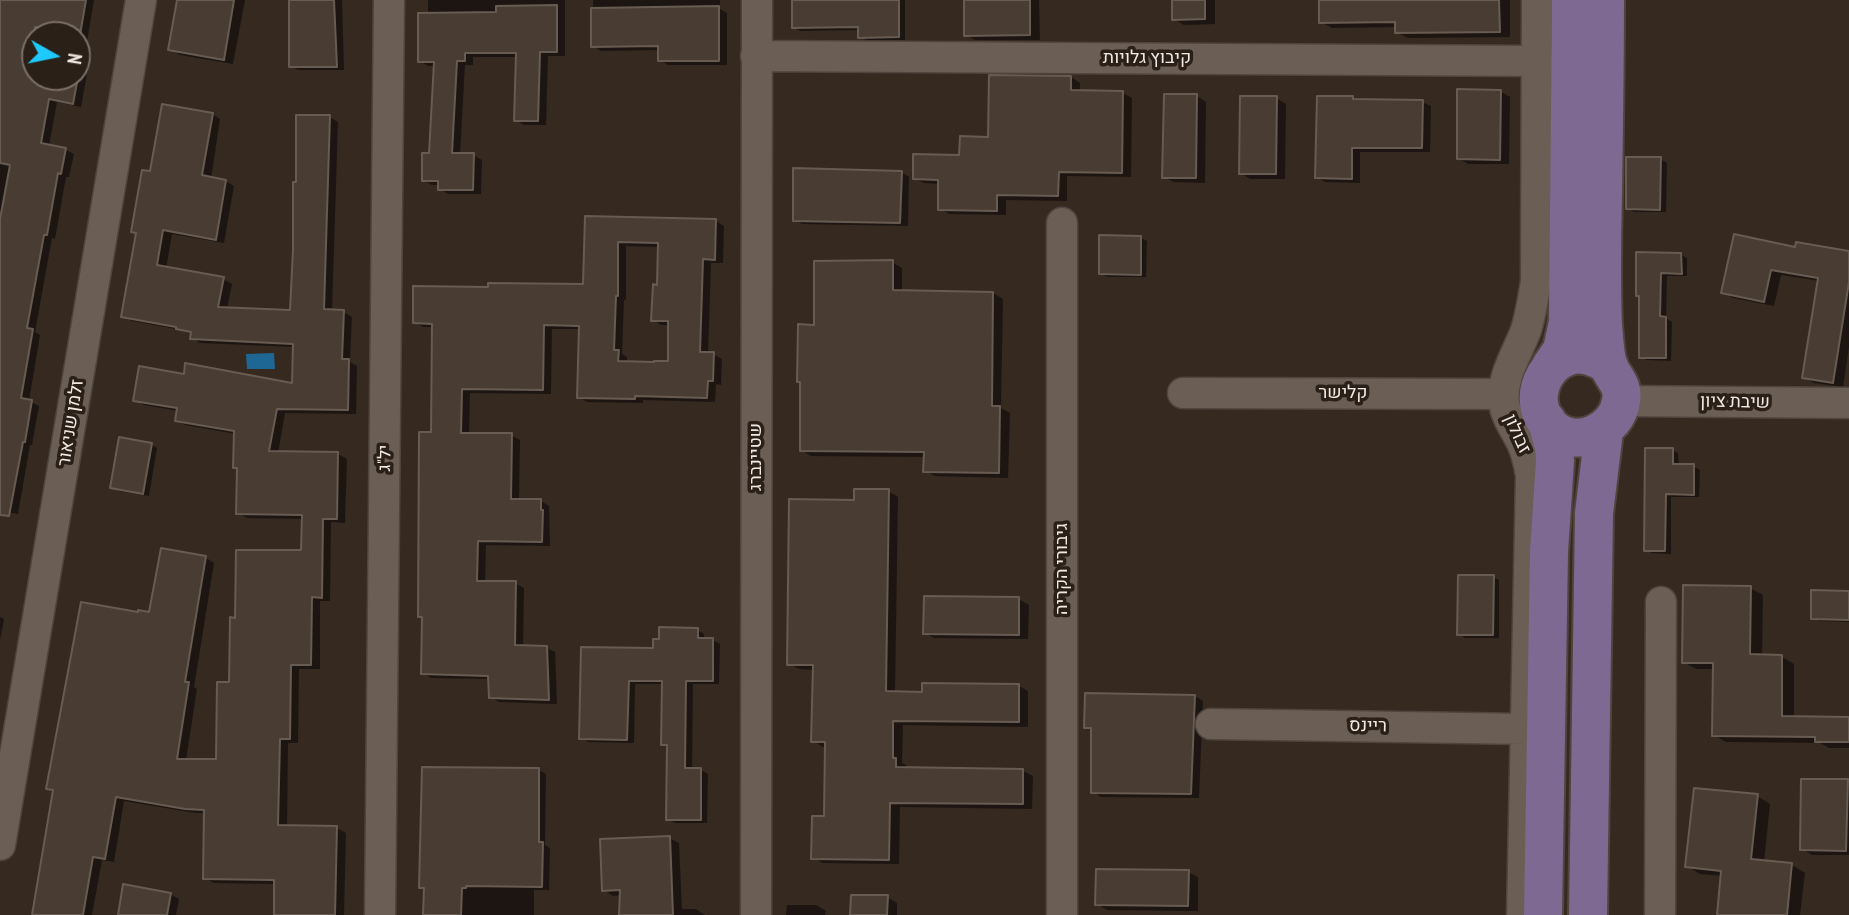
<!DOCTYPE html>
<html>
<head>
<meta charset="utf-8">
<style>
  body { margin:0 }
  #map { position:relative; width:1849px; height:915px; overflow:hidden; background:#352920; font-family:"PT Sans Narrow",sans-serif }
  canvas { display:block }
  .north { position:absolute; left:21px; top:21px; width:70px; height:70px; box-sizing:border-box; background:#2b2017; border:2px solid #7a7068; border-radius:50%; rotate:99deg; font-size:19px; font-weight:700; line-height:28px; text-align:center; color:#f0e8e2 }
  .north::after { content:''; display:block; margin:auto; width:24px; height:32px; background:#1ec9fd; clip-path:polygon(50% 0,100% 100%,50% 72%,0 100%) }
</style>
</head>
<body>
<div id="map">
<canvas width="1849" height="915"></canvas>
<div class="north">N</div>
</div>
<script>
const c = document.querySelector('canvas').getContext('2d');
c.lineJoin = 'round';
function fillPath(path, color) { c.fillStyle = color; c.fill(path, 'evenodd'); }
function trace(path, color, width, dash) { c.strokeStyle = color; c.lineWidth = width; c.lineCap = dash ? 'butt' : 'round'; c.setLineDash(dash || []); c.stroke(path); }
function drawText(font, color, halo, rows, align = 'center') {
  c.font = font + ' "PT Sans Narrow",Heebo,sans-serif'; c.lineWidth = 7; c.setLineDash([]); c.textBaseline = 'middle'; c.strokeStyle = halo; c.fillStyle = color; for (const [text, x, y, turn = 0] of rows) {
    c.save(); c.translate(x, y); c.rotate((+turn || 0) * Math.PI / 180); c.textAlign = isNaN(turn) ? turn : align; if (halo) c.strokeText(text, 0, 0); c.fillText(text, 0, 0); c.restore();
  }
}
const water = new Path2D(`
  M274,353L275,369H247L246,354Z`);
const shadow = new Path2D(`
  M0,0H94L82,71L87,74L81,107L57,102L49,146L66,150L74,154L69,177H66L55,239L52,238L35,332L40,335L29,401L39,406L32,445H30L18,514L0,511ZM35,35H77V77H35Z
  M179,0H245L233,64L180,55L170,49Z
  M291,0H342L344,70H298L291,66Z
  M428,0H565V56H548L546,125H524L516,120L518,57H473V65H465L460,155H473L482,160L481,194H448L440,189V185H432L423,180L430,155L435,66H428L420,61L428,14Z
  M593,0H720V9L727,13V65H668L660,60V50L601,51L593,46Z
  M794,0H905V40H866L860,37V30L800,31L794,27Z
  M965,0H1039L1040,40H975L966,35Z
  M1174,0H1215V24L1184,25L1174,19Z
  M1320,0H1510V37L1408,38L1396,32V27L1332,28L1321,22Z
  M1071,77L1080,83V92L1123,93L1132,98L1131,177L1067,176V201L1006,200V215L949,214L940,209V184L924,183L914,178L961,157L990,139Z
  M1500,91L1510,97L1509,164H1468L1458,158Z
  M1197,96L1206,102L1205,183L1174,182L1164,177Z
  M1276,98L1286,104L1285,179H1250L1241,173Z
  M1352,98L1356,101L1422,102L1431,106L1430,152H1360V183L1325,182L1317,177Z
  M212,114L220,119L211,179L226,181L234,186L224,243L172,234L166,269L223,279L232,284L227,309L291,312L297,184L329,117L338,122L332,311L344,312L352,317L350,362L357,366L356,414L285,413L278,453L338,454L347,459L345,523L331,522L330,601H320V669H299L298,743H288L287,827L337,828L346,833L344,915H275L276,884L214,883L205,878L206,813H195L124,801L114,862L102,860L92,915H34L54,791L48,788L150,614L162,550L206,558L214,563L194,687L197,689L186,760L218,761L231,684L237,619L303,552V519L247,518L238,513L239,469L235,467L236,434L185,425L177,420L179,411L144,405L135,400L185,376L294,385V347L200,343L192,338L193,334L181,330L132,321L123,316L138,234L133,231L152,173Z
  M1660,159L1667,163L1666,212H1634L1627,208Z
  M901,172L909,177L908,226L802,224L794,220Z
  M587,218L716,221L724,226L723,263H711L708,354H713L722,359L721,385L716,384L715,402L643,400V403L587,402L578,397L580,329H552L551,394L470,393L469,435H511L520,440L519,501H541L549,506L550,546L486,545L485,582L515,583L524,588L523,647L547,648L555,652L557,704L499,702L490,697V679L431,678L423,673L424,618L419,616L433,434L434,327H423L415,322L490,288L585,286ZM626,246L660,247L659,286L653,320L661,325H670L669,363H627V357L622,354L624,300H626Z
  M1141,238L1147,241L1146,277H1107L1100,273Z
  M1797,249L1849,252V347L1843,387L1814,383L1804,377L1819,281L1781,275L1774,306L1733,298L1723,292Z
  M1681,255L1687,258V276H1667L1666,318L1672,322L1671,361L1647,360L1640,357L1641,296L1637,295Z
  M892,262L902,268V292L993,293L1003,299L1001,408L1010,413L1008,478L935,476L925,471V457L811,456L801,450L802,383L798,381L816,326Z
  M151,444L157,448L149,496L118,491L112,487Z
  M1672,450L1678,453L1679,466H1693L1700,470L1699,497H1671V554L1652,553L1646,550Z
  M888,491L898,497L895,693H924L1019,686L1028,691V727L903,725L902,763L906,765V769L1023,771L1033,776L1032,809L900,807L899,864L823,863L813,858L826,818L827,747H823L813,741L814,670L799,669L789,664L855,501Z
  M1493,577L1499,580V638H1465L1459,634Z
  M1750,588L1763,595L1762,656L1782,657L1794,664V718H1849V748H1829L1820,743L1726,742L1714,735L1715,669H1696L1683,662Z
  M1849,592V622L1819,621L1812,618Z
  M1019,599L1029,605L1028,639L934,638L925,633Z
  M0,617L4,619L0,640Z
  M697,630L704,634V640H713L720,644L719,684H693L692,770H701L708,774L707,823H675L668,819V747L663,744L664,684H635L634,743L588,742L581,738L655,649Z
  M1195,696L1203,701L1199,798L1101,797L1093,792V731L1086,727Z
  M539,770L546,774L545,845L550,848L549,890H534V915H425V889L421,887Z
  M1847,781L1849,782V855H1812L1802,849Z
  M1757,796L1770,804L1764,862L1792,865L1805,873L1800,915H1719L1723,876L1700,874L1687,866Z
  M669,838L679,843L682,909H696L705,915H621V895L613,896L604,890Z
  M1188,872L1198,877V911L1107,910L1097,904Z
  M170,894L179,899L176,915H120Z
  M887,897L897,903V915H852Z
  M787,905H816L826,911L825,915H786Z`);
const building = new Path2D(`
  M0,0H86L80,35L35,27V77H78L73,104L49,99L41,143L66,148L61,174L58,173L47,235H44L27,328L33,329L21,398L32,400L25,442H23L9,516L0,515V219L10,165L0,163Z
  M177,0H234L224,60L168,50Z
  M289,0H334L337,67H289Z
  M792,0H899V37L858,38V27L792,28Z
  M964,0H1030V35L964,36Z
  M1172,0H1205V19L1172,20Z
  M1319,0H1499L1500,32L1395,33V22L1319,23Z
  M557,5V52H540L538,121H514L516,53H465V61H457L452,153H474L473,190H438V181H422V153H429L434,62H418V13L496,12V6Z
  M719,6V61H658V46L591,47V8Z
  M989,75L1071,76V90L1123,91L1122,173L1059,172L1058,196L997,195V211L938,210V180L913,179V154L959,155L960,136L988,137Z
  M1457,89L1501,90L1500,160L1457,159Z
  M1164,94H1197L1196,178H1162Z
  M1240,96H1277L1276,174H1239Z
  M1317,96H1353V99L1423,100L1422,148H1352V179L1315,178Z
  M162,104L213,113L202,175L226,180L216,240L163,230L157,265L224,277L218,307L290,310L293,250V182H296V115H330L324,309L344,310L342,359H349L348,410L277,409L269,451L338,452L337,519H323L322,598L312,597L311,665H291L290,739H280L278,825L337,826L335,915H274V880L203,879L204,810L185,809L116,797L105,859L93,857L83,915H32L53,790L46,789L81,602L138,612V610L149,612L161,548L206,556L185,682H189L177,759H216L217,682H229L230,617L235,618L236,550H301L302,515L236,514L237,468H233L234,431L175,421L177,408L133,401L139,366L184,374L185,363L292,383L293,344L190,339L191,332L176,329V327L121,317L136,233L131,232L142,170L150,171Z
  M1626,157H1661L1660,210L1626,209Z
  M793,168L902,171L900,223L793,221Z
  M585,216L716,219L715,260L703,259L700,352H714L713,381H708L707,398L635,396V399L577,398L579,326L544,325L543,390L462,389L461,433H512L511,499H541V510H543L542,542L478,541L477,581H516L515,645L547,646L549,700L489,698L488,676L421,674L422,617H418L419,432H431L432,324L413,323V286L488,287V283L583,284ZM618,242L658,243L657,285L653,284L651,321H668V361H654V362L618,361L619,350H614L616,296H618Z
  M1734,234L1795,247L1796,242L1849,251V282L1833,383L1802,378L1818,278L1771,270L1764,302L1721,293Z
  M1099,235L1141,236V275L1099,274Z
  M1636,252L1681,253L1682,274L1661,273L1660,316L1666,317V358H1639V296H1636Z
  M893,260V290L993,292L992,406H1000L999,473L923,472L924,452L800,451V382H797L798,324L814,325V261Z
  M119,437L152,443L143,494L110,488Z
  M1645,448H1673V464H1694V495L1666,494L1665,551H1644Z
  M854,489H889L886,691L922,692V683L1019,684V722L893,721V758H896V767L1023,769V804L890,803L889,860L811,859L812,816H824L825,742H811L813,665H787L789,499L854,500Z
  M1458,575H1494L1493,635H1457Z
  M1683,585L1751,586L1750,654L1782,655V716L1849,717V742H1815V737L1712,736L1713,663H1682Z
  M1811,590L1849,591V620L1811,619Z
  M924,596L1019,597V635L923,634Z
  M659,627L698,628V638H713V681H686L685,768H701V820H666L667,745H661L662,681H629L627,740L579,739L581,647L653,648V639H659Z
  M1085,693L1195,695L1191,794L1091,793V728H1084Z
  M422,767L539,768V842H543L542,887L466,886V888H462L461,915H423L424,888H419Z
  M1801,779H1848L1846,851L1800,850Z
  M1694,788L1758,794L1751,859L1792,863L1787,915H1717L1721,871L1685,867Z
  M670,836L673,915H619L620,890L602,891L600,839Z
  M1096,869L1189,870L1188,906L1095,905Z
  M123,884L171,893L167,915H118Z
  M851,895H888L887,915H850Z`);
const minor = new Path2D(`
  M756,56L1538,61
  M1062,223V915
  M1183,393L1504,394
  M1621,401L1849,403
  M1211,724L1526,729
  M0,845L141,0
  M380,915L389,0
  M756,915L757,0
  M1522,915L1531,475C1529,464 1527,454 1522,443C1516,430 1506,418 1504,403C1501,377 1517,354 1526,330C1531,314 1533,298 1536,282L1537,0
  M1660,915L1661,602`);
const major = new Path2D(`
  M1605,0C1605,64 1604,128 1603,192C1602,236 1601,280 1603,325C1604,335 1605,358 1609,367C1614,379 1624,385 1621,401C1617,431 1577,450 1552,428C1519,398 1553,340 1595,358C1600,359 1604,363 1609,366
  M1551,366L1562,350L1568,322L1571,0
  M1543,915L1549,552L1555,461L1554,447L1547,421
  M1588,915L1594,513L1604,431`);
const streetNames = [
  ["קיבוץ גלויות",1147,58],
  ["קלישר",1343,393],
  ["שיבת ציון",1735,402,1],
  ["זלמן שניאור",71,423,-81],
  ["זבולון",1517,434,66],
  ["שטיינברג",756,457,-90],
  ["יל\"ג",385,458,-89],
  ["גיבורי הקריה",1062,569,-90],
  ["ריינס",1368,726,1]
];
fillPath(water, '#1e6794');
fillPath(shadow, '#0007');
fillPath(building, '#493d33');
trace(building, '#685b51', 2);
trace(minor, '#4f453e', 33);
trace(major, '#4f453e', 42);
trace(minor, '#6b5e54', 30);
trace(major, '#7e6993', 38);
drawText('18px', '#f0e8e2', '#2b2017', streetNames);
</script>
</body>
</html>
